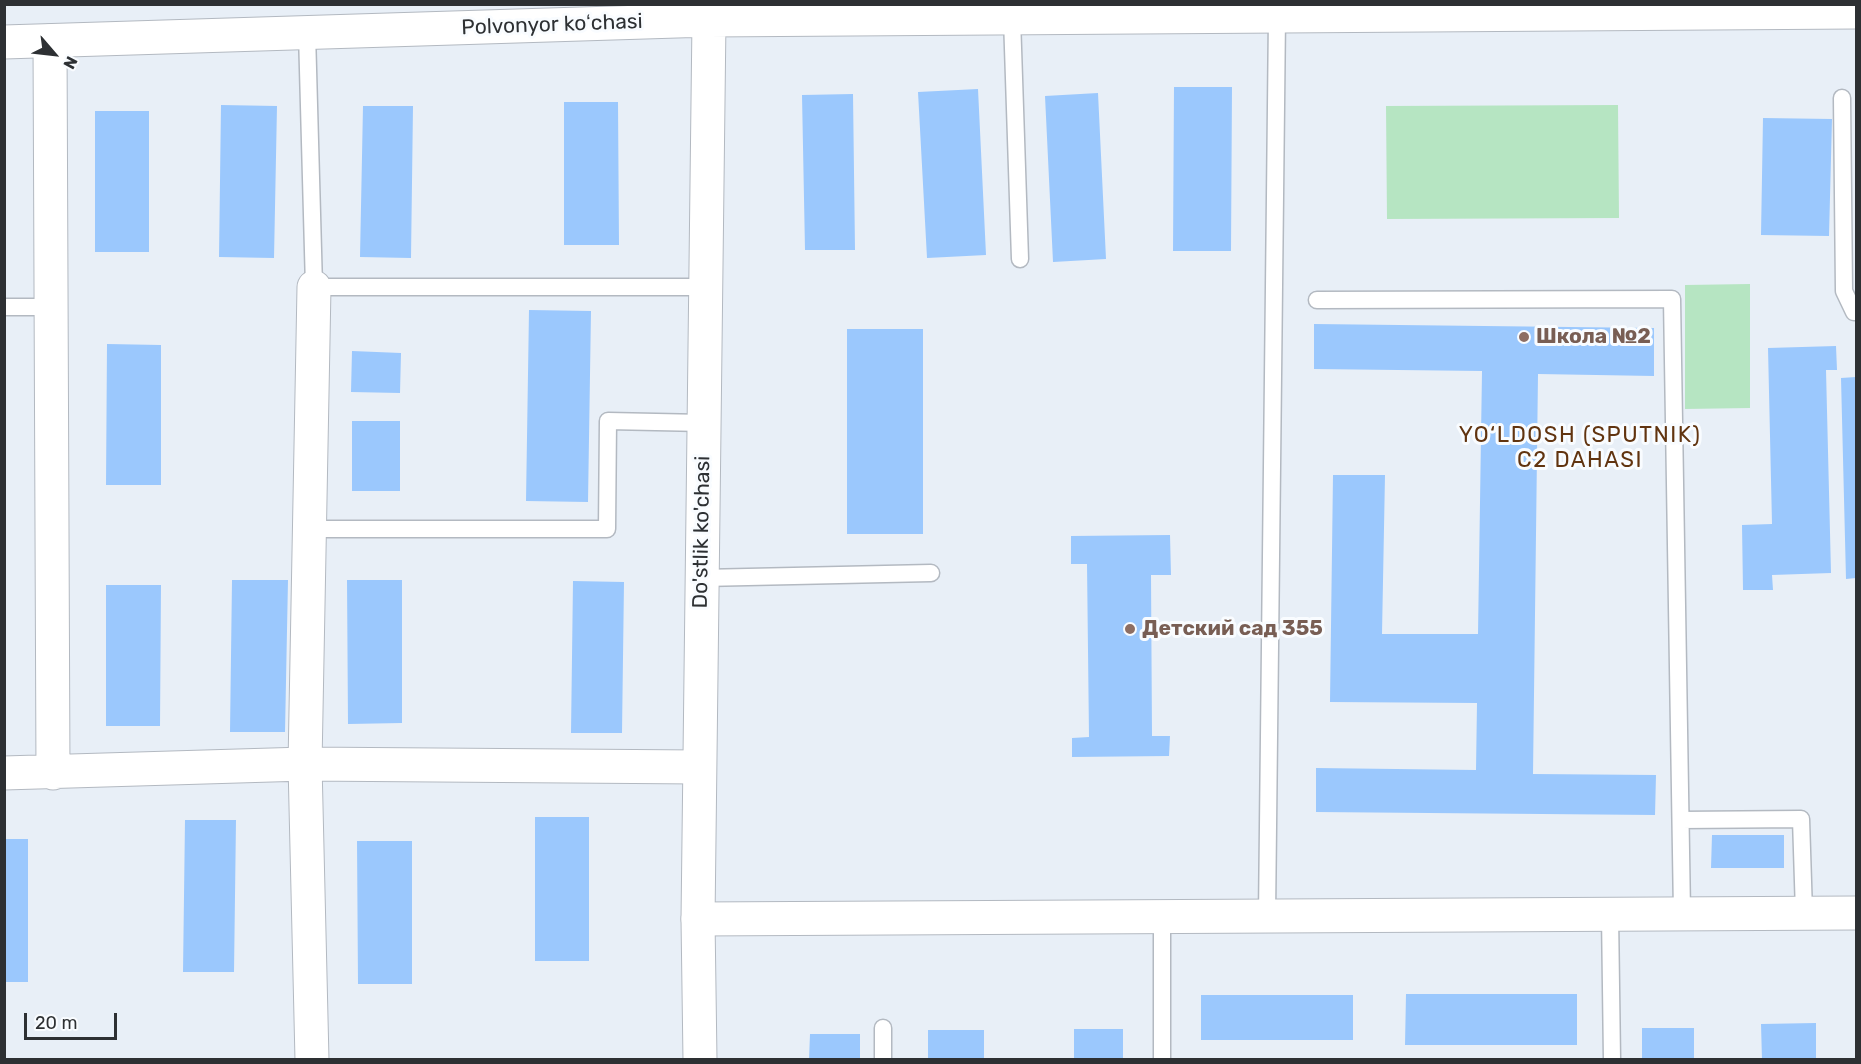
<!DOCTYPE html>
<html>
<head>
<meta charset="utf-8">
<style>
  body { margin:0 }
  #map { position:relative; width:1861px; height:1064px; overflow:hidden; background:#e8eff7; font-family:Rubik,sans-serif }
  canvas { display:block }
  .frame { position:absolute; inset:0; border:6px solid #2d3033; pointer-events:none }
  .north { position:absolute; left:24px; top:24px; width:60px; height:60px; -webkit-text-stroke:4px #f9fcff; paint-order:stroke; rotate:118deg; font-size:16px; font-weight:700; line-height:24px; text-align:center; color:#2d3033 }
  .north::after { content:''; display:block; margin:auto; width:21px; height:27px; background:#2d3033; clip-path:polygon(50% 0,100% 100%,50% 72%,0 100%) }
  .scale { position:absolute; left:24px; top:1013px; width:93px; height:27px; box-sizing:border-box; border:3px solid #2d3033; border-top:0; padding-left:8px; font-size:18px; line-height:21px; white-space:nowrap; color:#2d3033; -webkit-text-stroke:4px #f9fcff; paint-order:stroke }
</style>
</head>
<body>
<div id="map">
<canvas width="1861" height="1064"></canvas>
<div class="frame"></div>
<div class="north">N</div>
<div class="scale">20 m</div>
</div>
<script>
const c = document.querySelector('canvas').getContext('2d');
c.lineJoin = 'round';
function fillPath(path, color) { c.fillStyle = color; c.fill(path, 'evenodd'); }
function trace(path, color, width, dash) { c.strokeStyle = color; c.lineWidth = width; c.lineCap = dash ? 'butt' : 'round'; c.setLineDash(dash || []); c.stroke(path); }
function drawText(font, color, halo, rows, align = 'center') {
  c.font = font + ' Rubik,sans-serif'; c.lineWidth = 6; c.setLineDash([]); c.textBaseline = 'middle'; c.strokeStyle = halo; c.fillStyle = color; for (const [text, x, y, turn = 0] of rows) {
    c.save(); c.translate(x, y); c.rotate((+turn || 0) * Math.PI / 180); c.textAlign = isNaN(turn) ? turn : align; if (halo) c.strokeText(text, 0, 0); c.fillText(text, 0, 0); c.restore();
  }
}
const green = new Path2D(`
  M1618,105L1619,218L1387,219L1386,106Z
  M1750,284V408L1685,409V285Z`);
const building = new Path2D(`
  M1174,87H1232L1231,251H1173Z
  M978,89L986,255L927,258L918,92Z
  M1098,93L1106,259L1053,262L1045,96Z
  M853,94L855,250H805L802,95Z
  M564,102H618L619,245H564Z
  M221,105L277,106L274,258L219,257Z
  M363,106H413L411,258L360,257Z
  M95,111H149V252H95Z
  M1763,118L1832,119L1829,236L1761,235Z
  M529,310L591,311L588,502L526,501Z
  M1314,324L1654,328V376L1538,374L1533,774L1656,775L1655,815L1316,812V768L1476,770L1477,703L1330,702L1333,475H1385L1382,634H1478L1482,371L1314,369Z
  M847,329H923V534H847Z
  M107,344L161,345V485H106Z
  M1836,346L1837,370H1826L1831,573L1772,575L1773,590H1743L1742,525L1772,524L1768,348Z
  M352,351L401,353L400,393L351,392Z
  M1856,377V578L1846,579L1841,378Z
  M352,421H400V491H352Z
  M1170,535L1171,575H1151L1152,736H1170L1169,756L1072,757V738L1089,737L1087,564H1071V536Z
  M232,580H288L285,732H230Z
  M347,580H402V723L348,724Z
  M573,581L624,582L622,733H571Z
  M106,585H161L160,726H106Z
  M535,817H589V961H535Z
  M185,820H236L234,972H183Z
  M1712,835H1784V868H1711Z
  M4,839H28V982H4Z
  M357,841H412V984H358Z
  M1406,994H1577V1045H1405Z
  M1201,995H1353V1040H1201Z
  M1816,1023V1060H1762L1761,1024Z
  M1642,1028H1694V1060H1642Z
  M1074,1029H1123V1060H1074Z
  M928,1030H984V1060H928Z
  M810,1034H860V1060H809Z`);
const service = new Path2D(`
  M1012,18L1020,259
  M307,33L314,287H705
  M1842,98L1844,291L1854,312H1856
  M1317,300L1672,299L1682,913
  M4,307H51
  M310,529H607L608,421L704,423
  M702,578L931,573
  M1681,820L1801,819L1804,913
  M1610,914L1612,1060
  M1267,915L1277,16
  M883,1060V1028
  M1162,1060V915`);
const minor = new Path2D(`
  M50,41L53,773
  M4,773L305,764L699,767
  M698,919L1856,913
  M312,1060L305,764L314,287`);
const tertiary = new Path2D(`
  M4,42L709,20L1856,12
  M700,1060L698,919L709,20`);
const markers = [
  [1524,337,6,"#8d6e63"],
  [1130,629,6,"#8d6e63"]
];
const streetNames = [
  ["Polvonyor koʻchasi",552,25,-2],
  ["Do'stlik ko'chasi",702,532,-89]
];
const educationNames = [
  ["Школа №2",1536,337],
  ["Детский сад 355",1142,629]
];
const neighbourhoodNames = [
  ["YO‘LDOSH (SPUTNIK)",1580,436],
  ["C2 DAHASI",1580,461]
];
fillPath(green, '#b6e5c2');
fillPath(building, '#9bc8fd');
trace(service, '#b3b9c1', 19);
trace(minor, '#b3b9c1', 35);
trace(tertiary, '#b3b9c1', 35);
trace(service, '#fff', 16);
trace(minor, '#fff', 33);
trace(tertiary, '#fff', 33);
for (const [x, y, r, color] of markers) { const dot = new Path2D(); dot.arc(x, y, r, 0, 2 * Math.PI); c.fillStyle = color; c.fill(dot); trace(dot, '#f9fcff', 2); }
drawText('21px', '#2d3033', '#f9fcff', streetNames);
drawText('bold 21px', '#785e54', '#f9fcff', educationNames, 'left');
c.letterSpacing = '1.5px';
drawText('22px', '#613410', '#f9fcff', neighbourhoodNames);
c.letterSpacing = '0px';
</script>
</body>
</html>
